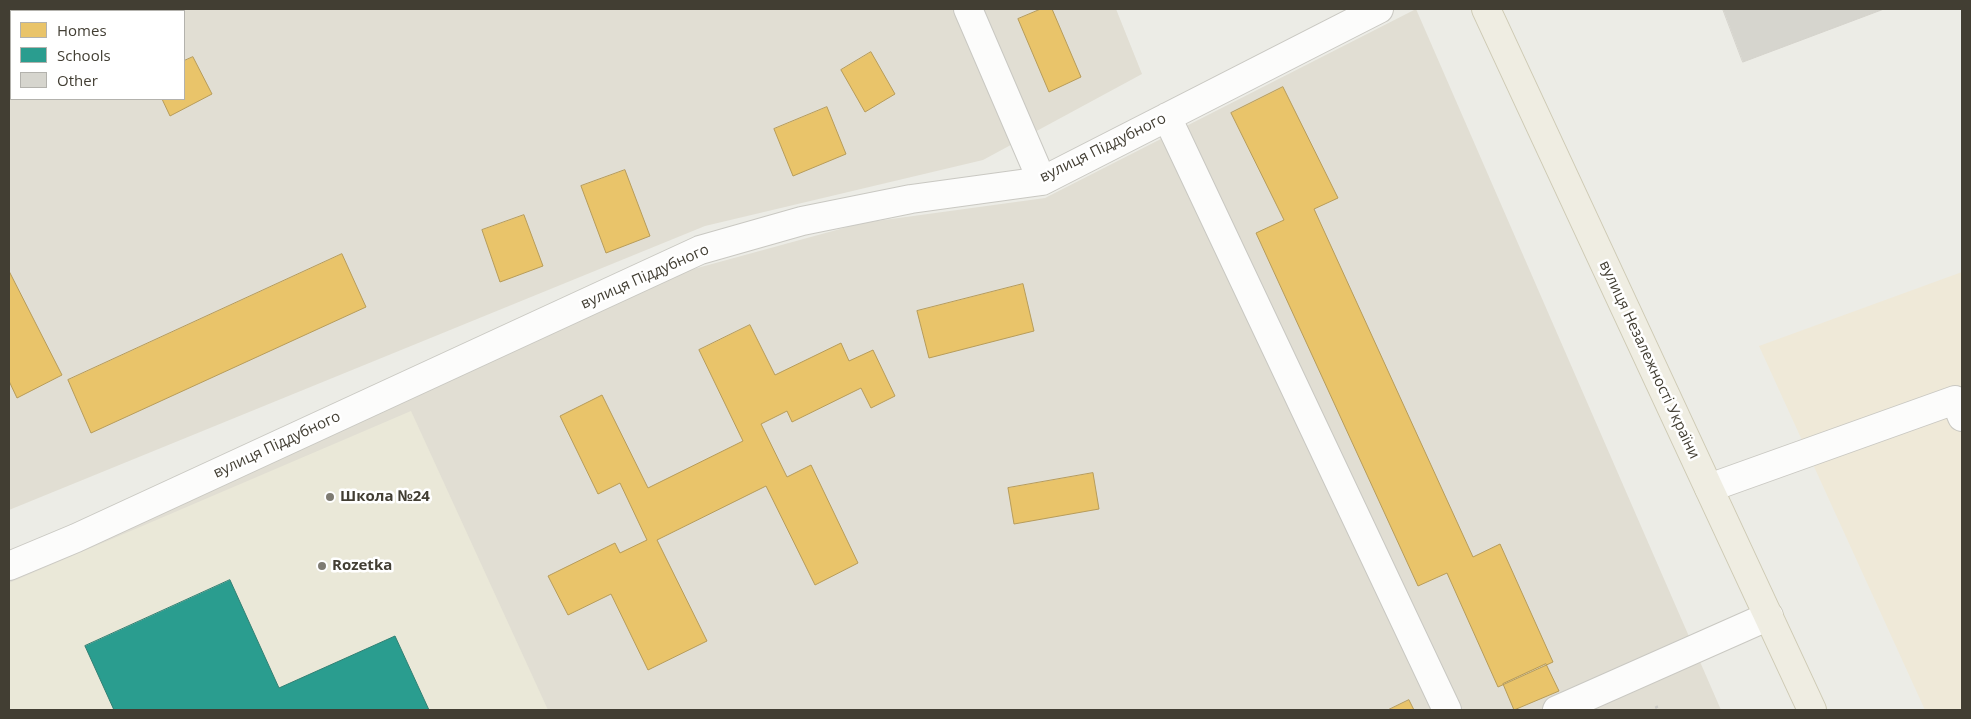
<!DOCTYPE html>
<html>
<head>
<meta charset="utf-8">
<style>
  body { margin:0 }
  #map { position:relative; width:1971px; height:719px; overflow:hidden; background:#ecece6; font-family:"Open Sans",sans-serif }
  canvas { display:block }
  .frame { position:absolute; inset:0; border:10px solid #423e33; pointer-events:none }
  .legend { position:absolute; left:10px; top:10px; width:175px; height:90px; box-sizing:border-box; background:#fff; border:1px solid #b3b2ad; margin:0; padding:6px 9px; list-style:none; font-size:15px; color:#423e33 }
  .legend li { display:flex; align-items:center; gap:10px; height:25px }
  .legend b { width:25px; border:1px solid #b3b2ad }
</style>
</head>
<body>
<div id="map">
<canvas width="1971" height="719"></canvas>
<div class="frame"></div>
<ul class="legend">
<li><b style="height:14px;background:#e9c46a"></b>Homes</li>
<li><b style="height:14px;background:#2a9d8f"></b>Schools</li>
<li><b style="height:14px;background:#d6d5ce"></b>Other</li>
</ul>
</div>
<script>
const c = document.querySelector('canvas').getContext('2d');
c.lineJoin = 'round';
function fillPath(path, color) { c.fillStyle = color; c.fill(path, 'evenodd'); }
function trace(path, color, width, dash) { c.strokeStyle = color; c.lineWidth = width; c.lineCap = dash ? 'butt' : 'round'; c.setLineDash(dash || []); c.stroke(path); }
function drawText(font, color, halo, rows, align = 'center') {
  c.font = font + ' "Open Sans",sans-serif'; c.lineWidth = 5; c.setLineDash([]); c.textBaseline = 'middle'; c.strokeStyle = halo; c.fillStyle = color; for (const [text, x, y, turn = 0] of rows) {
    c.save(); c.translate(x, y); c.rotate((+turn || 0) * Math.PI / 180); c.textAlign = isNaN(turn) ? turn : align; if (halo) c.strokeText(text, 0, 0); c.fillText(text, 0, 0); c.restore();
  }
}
const residential = new Path2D(`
  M9,9H1116L1142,74L983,160L705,226L9,510ZM11,11H184V99H11Z
  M1416,9L1721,710H9V575L679,273L862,223L1045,198Z`);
const commercial = new Path2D(`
  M1962,272V710H1925L1759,346Z`);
const education = new Path2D(`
  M411,411L548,710H9V583Z`);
const homes = new Path2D(`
  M1041,9H1052L1081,77L1049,92L1018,19Z
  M871,52L895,94L865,112L841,70Z
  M193,57L212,94L170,116L162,99H184V61Z
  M1283,87L1338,198L1314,209L1473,557L1500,544L1553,662L1498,687L1447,573L1418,586L1256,233L1284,220L1231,113Z
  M827,107L846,154L793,176L774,129Z
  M625,170L650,236L606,253L581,186Z
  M524,215L543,266L500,282L482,230Z
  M342,254L366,307L91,433L68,380Z
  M9,271L62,375L17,398L9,381Z
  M1023,284L1034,331L929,358L917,311Z
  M750,325L775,375L841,343L849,361L873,350L895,396L871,408L861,388L792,422L787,411L761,424L787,477L811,465L858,563L815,585L766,486L657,540L707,641L648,670L611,594L568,615L548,576L615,543L620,553L647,540L620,483L598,494L560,416L602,395L648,488L743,441L699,350Z
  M1093,473L1099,509L1014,524L1008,488Z
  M1546,664L1559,691L1514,710L1503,684Z
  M1409,700L1414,710H1388Z`);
const schools = new Path2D(`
  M230,580L279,688L395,636L429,710H114L85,646Z`);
const building = new Path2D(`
  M1723,9H1884L1743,62Z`);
const path = new Path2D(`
  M1656,706L1658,710`);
const minor = new Path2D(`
  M968,9L1042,181
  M1167,117L1447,710
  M1709,488L1955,400L1962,417
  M9,566L76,538L700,250L802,221L911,199L1042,181L1379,9
  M1557,710L1769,616`);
const major = new Path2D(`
  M1486,9L1812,710`);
const markers = [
  [330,497,5,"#7e7b72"],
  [322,566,5,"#7e7b72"]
];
const streetNames = [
  ["вулиця Піддубного",1103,148,-26],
  ["вулиця Піддубного",645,277,-24],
  ["вулиця Незалежності України",1649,360,65],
  ["вулиця Піддубного",277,445,-25]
];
const poiNames = [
  ["Школа №24",340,497],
  ["Rozetka",332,566]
];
fillPath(residential, '#e1ded3');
fillPath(commercial, '#efe9d8');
fillPath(education, '#eae8d8');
fillPath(homes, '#e9c46a');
trace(homes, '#b79c5a', 1);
fillPath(schools, '#2a9d8f');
trace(schools, '#318073', 1);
fillPath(building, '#d6d5ce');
trace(building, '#d5d3cc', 1);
trace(minor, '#c9c8c2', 30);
trace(major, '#cecab4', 30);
trace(path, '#cbcac6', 3, [2.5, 2.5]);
trace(minor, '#fcfcfb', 28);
trace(major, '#efede2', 28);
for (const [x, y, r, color] of markers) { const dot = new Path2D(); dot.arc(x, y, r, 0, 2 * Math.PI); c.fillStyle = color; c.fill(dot); trace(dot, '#fff', 2); }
drawText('15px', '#423e33', '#fff', streetNames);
drawText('bold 15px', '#423e33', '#fff', poiNames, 'left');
</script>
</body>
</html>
